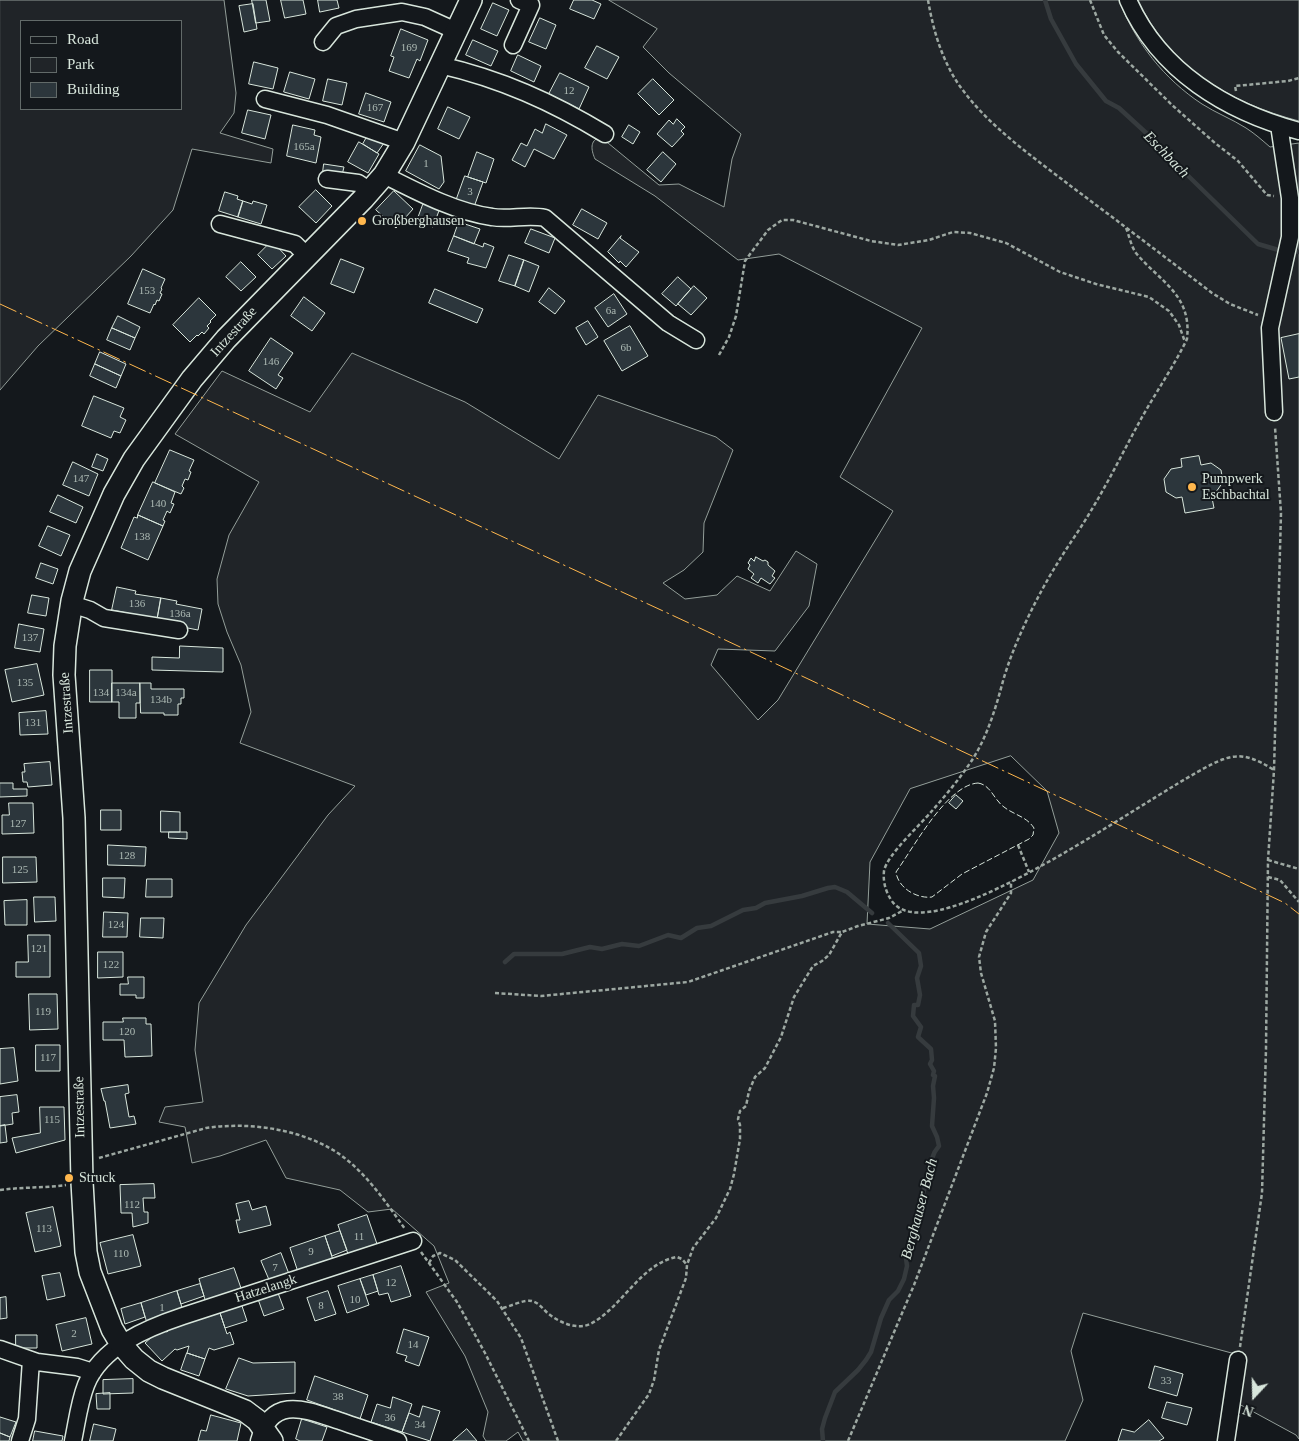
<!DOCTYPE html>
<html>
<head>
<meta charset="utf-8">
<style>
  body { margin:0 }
  #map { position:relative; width:1299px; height:1441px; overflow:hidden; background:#14181c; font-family:Georgia,serif }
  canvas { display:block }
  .legend { position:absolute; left:20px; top:20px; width:162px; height:90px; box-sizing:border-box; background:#14181c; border:1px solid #626a69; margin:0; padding:6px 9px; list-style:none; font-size:15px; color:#d8e6dc }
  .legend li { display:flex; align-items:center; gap:10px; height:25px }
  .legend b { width:25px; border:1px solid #626a69 }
  .north { position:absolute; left:1229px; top:1371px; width:50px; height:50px; -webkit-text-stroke:4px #14181c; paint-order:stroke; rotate:201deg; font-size:14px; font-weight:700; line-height:20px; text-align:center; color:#d8e6dc }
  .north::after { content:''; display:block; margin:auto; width:18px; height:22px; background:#d8e6dc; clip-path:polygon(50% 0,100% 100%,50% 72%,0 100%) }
</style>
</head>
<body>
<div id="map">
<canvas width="1299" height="1441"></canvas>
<ul class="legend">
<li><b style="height:6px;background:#14181c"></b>Road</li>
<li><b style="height:14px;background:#202428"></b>Park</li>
<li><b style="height:14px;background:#2c363c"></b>Building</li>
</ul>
<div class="north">N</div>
</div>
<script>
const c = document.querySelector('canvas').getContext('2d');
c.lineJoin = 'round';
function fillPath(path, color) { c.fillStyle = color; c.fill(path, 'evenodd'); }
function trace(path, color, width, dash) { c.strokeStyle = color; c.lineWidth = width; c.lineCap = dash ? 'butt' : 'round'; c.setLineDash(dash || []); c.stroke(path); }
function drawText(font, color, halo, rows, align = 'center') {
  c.font = font + ' Georgia,serif'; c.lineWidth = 4; c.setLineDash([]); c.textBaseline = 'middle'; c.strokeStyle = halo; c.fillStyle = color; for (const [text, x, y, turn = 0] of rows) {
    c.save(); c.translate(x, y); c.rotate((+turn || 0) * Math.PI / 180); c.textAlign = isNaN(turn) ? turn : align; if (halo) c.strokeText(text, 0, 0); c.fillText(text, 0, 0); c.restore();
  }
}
const green = new Path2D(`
  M0,0H224L236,93L234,113L220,133L273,149L271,163L192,149L173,210L131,256L38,346L0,390ZM21,21H181V109H21Z
  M609,0H1119C1135,42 1164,79 1202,104C1216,113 1232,119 1246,128C1254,133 1262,140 1270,147L1299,143V1439L1296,1435L1239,1404V1355L1083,1313L1071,1351L1083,1400L1065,1441H523L518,1432L506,1441H486L483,1436L488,1412L465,1356L426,1292L449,1283L434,1246L392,1209L368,1212L340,1190L286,1178L266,1140L220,1156L192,1163L185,1127L159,1122L165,1107L203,1102L195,1050L199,1003L246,925L328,815L355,786L240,743L251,712L241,665L227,632L218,604L217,579L229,535L259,482L175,434L222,371L310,412L352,353L465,402L559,459L598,395L716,437L733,450L704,523L703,552L684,570L663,583L685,599L717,595L737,576L770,591L796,551L817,564L809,606L775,651L718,649L711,665L758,720L778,700L893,511L840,477L922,328L779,254L738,260L655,196L595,159C592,152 589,142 598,138L608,143L659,185L679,184L724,207L732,159L741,134L669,73L643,47L657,29ZM1011,756L1047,791L1059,833L1033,880L930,929L867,924L870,862L910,789Z
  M1138,0H1299V121C1230,103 1169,67 1138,0Z`);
const stream = new Path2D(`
  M1045,0L1051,19L1076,64L1106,101L1119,108L1155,141L1167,158L1173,161L1258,244L1282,251L1299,252
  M505,962L514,954H562L590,947L602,949L622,944L639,946L668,935L681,938L697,928L711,926L743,910L756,908L765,903L802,896L828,888L835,887L847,892L872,913
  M823,1441L822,1429L825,1418L835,1392L858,1370L866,1360L871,1352L881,1318L889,1300L898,1291L904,1279L907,1266L906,1258L914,1233L925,1186C937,1172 925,1162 939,1146L937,1137L932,1126L934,1098L933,1086L935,1076L933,1075L934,1071L930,1064L932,1060L931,1049L918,1037L921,1027L913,1016L914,1005H918L920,995L917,978L921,966L919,953L888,923`);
const building = new Path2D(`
  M252,0H266L270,21L256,23Z
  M281,0H303L306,14L285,18Z
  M318,0H337L339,8L320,12Z
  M574,0H592L601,4L594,19L570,9Z
  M493,3L509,10L497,36L481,29Z
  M253,4L257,29L244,32L239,6Z
  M540,18L556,25L546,49L529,42Z
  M401,29L428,40L420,61L417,59L409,78L389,71L394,57L391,56Z
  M473,40L498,51L491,66L466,55Z
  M597,46L619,57L607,79L585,68Z
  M518,55L541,66L534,82L511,71Z
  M254,62L278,68L273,89L249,84Z
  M290,72L315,79L309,99L284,92Z
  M560,73L589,87L579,109L549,94Z
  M328,79L347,83L342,105L323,101Z
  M653,79L674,100L659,115L638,94Z
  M366,93L391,102L384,122L359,114Z
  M448,107L470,117L459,139L438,129Z
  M248,110L271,115L265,139L242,133Z
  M677,119L685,127L681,131L684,134L672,147L657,134L669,120L673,124Z
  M546,124L567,135L554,159L534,149L525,167L512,160L521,143L527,146L535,129L542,133Z
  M293,125L315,130L314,135L321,137L316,163L287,156Z
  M629,125L640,132L633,144L622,137Z
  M367,137L384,143L377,153L363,144Z
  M359,142L379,154L368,173L348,162Z
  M420,145L441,156L444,182L439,189L406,171Z
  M477,152L494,159L486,183L468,177Z
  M663,152L676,164L661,182L647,170Z
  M324,164L344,167L342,175L323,172Z
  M465,176L483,182L474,207L456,201Z
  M316,190L332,206L316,223L299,207Z
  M394,191L413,209L396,228L376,210Z
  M225,192L238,196L237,199L243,201L238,217L219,211Z
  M243,201L252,204L253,201L267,205L261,224L238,217Z
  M424,202L440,208L433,227L417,221Z
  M582,209L607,223L598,239L573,225Z
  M459,222L480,229L474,244L454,236Z
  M531,229L555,238L549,253L525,243Z
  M454,236L483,247L484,243L494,247L486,268L467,263L469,258L448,251Z
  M621,236L620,238L639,252L626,267L620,261L619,263L608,252Z
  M272,241L286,256L272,269L258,255Z
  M509,255L524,260L515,286L499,281Z
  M341,259L364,268L354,293L331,284Z
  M524,260L539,266L529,292L515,286Z
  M241,262L256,277L241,291L226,277Z
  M143,269L165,279L161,288L162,289L160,293L162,294L159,301L157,300L155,305L154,304L150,313L128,304Z
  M678,277L691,289L676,306L662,294Z
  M694,286L707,298L691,315L678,304Z
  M549,288L565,301L555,314L539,302Z
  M435,289L483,309L477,323L429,303Z
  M614,294L627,314L608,327L595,308Z
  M304,297L325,313L312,331L291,316Z
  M199,298L216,315L210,321L211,322L207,326L209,328L204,334L202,332L198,336L197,335L190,342L173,325Z
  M118,316L140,327L135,338L112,328Z
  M588,321L598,337L586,345L576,328Z
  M630,326L648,356L622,371L604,341Z
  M112,328L135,338L130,350L107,340Z
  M1299,334V377L1289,379L1281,338Z
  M271,338L293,353L278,375L283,378L276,389L249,371Z
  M100,352L126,364L121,376L95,364Z
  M95,364L121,376L116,388L90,376Z
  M94,396L124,408L120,417L126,420L120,433L114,431L111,438L82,426Z
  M170,450L194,460L189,471L191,472L188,480L185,479L182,486L184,488L181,494L155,483Z
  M97,454L108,459L103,471L92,467Z
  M1199,456L1201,465L1211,463L1221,470L1223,482L1216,492L1211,493L1214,508L1185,513L1182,497L1176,498L1166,492L1164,479L1171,469L1182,467L1181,459Z
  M73,462L98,474L89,496L63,485Z
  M153,482L175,492L171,503L174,504L170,513L167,511L163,520L165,521L163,526L138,515Z
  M58,495L83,507L76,523L50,512Z
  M138,515L163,526L148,560L121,548L134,517L137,518Z
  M48,526L70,535L61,556L39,546Z
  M756,557L763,561L765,560L768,562V565L775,571L772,576L775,578L770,584L761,578L758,583L751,578L754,574L748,569L750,565L748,563L751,558L754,561Z
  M41,563L58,569L53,584L36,578Z
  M117,587L136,591L135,594L161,598L157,619L112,610Z
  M32,595L49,598L46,616L28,613Z
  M161,598L177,601L176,604L202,609L198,630L157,622Z
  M19,624L44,629L40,652L15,648Z
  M180,646L223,648V672L152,670V657L179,658Z
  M37,664L44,695L12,702L5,670Z
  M90,670H112V702H90Z
  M112,683H140V703H136V718H119V702H112Z
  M140,683H151V689H184V698H181V704H178V715H164V713H141Z
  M46,711L48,734L20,735L19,713Z
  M50,762L52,785L28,787L27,782H23L22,772H25L24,764Z
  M0,783H13V789H27V796L0,797Z
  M956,795L963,801L956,809L949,803Z
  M9,803H33L34,833L2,834V815H9Z
  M101,810H121V830H101Z
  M161,811L180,812V832H161Z
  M169,832H187V839L169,838Z
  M108,845L146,847L145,866L108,865Z
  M3,857H36L37,882L3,883Z
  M103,878H125L124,898L103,897Z
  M147,879H172V897H146Z
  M34,897H55L56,921L35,922Z
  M27,900V925H5L4,901Z
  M104,912L128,913L127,937H103Z
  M141,918H164L163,938L140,937Z
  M28,935H50V977H16V962H28Z
  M98,952H123V977L98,978Z
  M128,977H144V998H136V995H120V984H128Z
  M29,994H57L58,1029L30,1030Z
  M123,1018H146V1024H151L152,1056L125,1057L124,1040H103V1022H123Z
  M36,1045H60V1071H36Z
  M14,1048L18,1081L0,1084V1049Z
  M128,1085L129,1093L125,1094L129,1117L134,1116L136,1124L110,1128L105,1101H104L101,1089Z
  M17,1095L19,1112L12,1113L13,1124L0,1126V1097Z
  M40,1107H64L65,1140L16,1153L12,1138L40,1133Z
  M5,1125L7,1142L0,1143V1126Z
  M154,1184L155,1198H143L144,1212H148V1223L133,1227L132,1213H121L120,1185Z
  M249,1201L252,1210L266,1206L271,1225L239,1233L236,1220H240L236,1204Z
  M53,1207L61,1246L35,1252L26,1213Z
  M367,1215L377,1244L348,1254L338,1225Z
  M340,1231L347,1250L332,1256L325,1236Z
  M133,1235L141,1266L108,1274L100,1243Z
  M325,1236L333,1260L298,1272L290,1248Z
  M281,1253L289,1274L270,1282L261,1261Z
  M401,1266L411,1296L391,1302L388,1293L379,1295L373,1275Z
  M234,1268L242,1291L206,1303L199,1279Z
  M60,1273L65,1296L47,1300L42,1276Z
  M373,1275L378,1291L366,1295L360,1279Z
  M360,1279L369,1305L347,1313L338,1286Z
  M200,1284L204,1296L181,1304L177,1291Z
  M177,1291L183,1311L147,1323L141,1303Z
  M328,1291L336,1314L315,1321L307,1298Z
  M278,1293L284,1309L264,1316L258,1299Z
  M6,1297L7,1318L0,1319V1298Z
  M141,1303L145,1317L125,1324L121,1309Z
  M242,1306L247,1321L225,1328L220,1313Z
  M220,1313L227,1334L230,1332L234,1344L214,1350L209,1348L205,1359L187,1353L189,1346L177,1350L175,1349L162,1361L145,1343L161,1329L167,1332L171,1328Z
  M86,1318L92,1344L62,1351L56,1325Z
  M404,1329L429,1337L419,1366L405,1361L407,1356L397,1353Z
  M16,1335H37V1348H16Z
  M187,1353L205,1359L199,1376L181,1370Z
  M239,1358L253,1363L295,1362V1393L248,1396L226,1389Z
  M1155,1366L1183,1374L1177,1396L1149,1388Z
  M315,1376L368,1395L360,1419L307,1400Z
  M133,1379V1393L103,1394V1380Z
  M110,1393V1409H97L96,1394Z
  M393,1397L412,1404L402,1432L371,1422L377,1404L390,1408Z
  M1167,1402L1192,1408L1187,1425L1162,1418Z
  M423,1406L440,1411L430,1441L402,1432L409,1413L419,1417Z
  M211,1415L241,1423L237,1441H198L201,1430L206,1431Z
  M0,1417L16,1422L10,1437L0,1433Z
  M302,1419L327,1427L322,1441H300L296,1439Z
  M1149,1420L1164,1438L1159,1441H1118L1122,1429L1134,1432Z
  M94,1424L116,1429L113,1441H90Z
  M467,1429L477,1441H453Z
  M35,1431L63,1436L62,1441H33Z
  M0,1433L10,1437L9,1441H0Z`);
const path = new Path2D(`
  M928,0C933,29 941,57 957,82C985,124 1033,157 1072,187C1119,222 1165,257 1212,293L1230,304L1258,315
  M1090,0L1104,35L1118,52L1172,105L1215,143L1238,161L1267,195L1274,196
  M1236,91L1235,86L1288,81L1299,78
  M1126,228C1129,235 1131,246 1136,253C1160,282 1192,294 1187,339C1174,366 1156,392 1141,419C1124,450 1108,483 1089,514C1079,531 1067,547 1057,564C1037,596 1013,645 1003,681C996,707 988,734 974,757C962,776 946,795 931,812C919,826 887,855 884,871C883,880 885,890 890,898C926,966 1174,775 1224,759C1243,752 1258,760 1274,770
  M719,355L729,337L736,316L745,261L768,230L782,220H793L871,241L898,245L929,240L953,232L970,233L1006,243L1060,272L1096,284L1149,297L1169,311L1179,325L1185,342
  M1018,845L1029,872
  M1268,860L1299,869
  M1268,877L1280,880L1299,902
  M495,993L541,996L688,982L833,932H842
  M99,1158L206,1128C247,1122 296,1128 333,1150C363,1168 385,1201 405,1229
  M0,1190C22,1187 44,1188 66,1185
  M421,1252L457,1302L485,1353L529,1441
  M429,1263L433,1256L440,1253L455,1260L497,1301L521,1338L558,1441
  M503,1308C511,1306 525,1299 532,1301C540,1303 544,1311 550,1315C561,1323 577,1330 590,1324C622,1308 641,1263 677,1257L682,1259L687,1265
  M1240,1347L1262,1193L1266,1049L1268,860L1274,770L1281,513L1275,427
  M616,1441L649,1394L654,1380L659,1350L686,1278L687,1265L693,1248L716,1218L730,1189L734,1174L740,1139V1125L738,1119L740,1111L746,1106L749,1091L755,1077L765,1068L781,1037L794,997L813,966L822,961L829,955L842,932L858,926L889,918L904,910
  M848,1441L914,1285L987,1093L994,1068L996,1048L995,1021L981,973L979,957L986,932L1011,893V881`);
const minor = new Path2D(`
  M1128,0C1159,71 1227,112 1299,131
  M323,42L336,26L356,19L402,12L425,17L456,31
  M513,45L531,5L519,0
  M440,65C501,79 552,102 605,134
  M265,99L327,115L404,142
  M384,175C416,191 455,212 492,217C510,220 528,214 545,218L668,323L696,340
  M327,179L358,183L370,191
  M220,224L295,244L307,256
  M1274,412L1270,328L1290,237V198L1279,125
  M71,604L90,610L104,618L179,630
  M0,1349L37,1362L77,1367L93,1372
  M20,1441L27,1419L31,1360
  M73,1441C77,1422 79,1403 86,1385C101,1347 147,1328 183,1316L413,1241
  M259,1441C272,1394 306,1410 340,1421C360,1428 379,1434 398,1441
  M1226,1441L1238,1360`);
const major = new Path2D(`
  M272,1441L257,1420L245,1411L163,1378L149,1371L134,1359L121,1344L112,1329L90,1272L86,1252L82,1182L74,818L64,675L65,646L72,601L80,571L114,494L134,459L192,379L226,339L363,199L384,175L404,142L471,0`);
const fence = new Path2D(`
  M978,783C991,785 994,800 1004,807C1014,815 1026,816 1034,828L1033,835L1029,839L962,874L932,897C917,899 898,888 896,872C914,847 947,785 978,783Z`);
const power = new Path2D(`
  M0,304L689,623L1285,903L1299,914`);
const markers = [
  [362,221,5,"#ffb74d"],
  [1192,487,5,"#ffb74d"],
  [69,1178,5,"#ffb74d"]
];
const numberNames = [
  ["169",409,48],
  ["12",569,91],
  ["167",375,108],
  ["165a",304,147],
  ["1",426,164],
  ["3",470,192],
  ["153",147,291],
  ["6a",611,311],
  ["6b",626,348],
  ["146",271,362],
  ["147",81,479],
  ["140",158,504],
  ["138",142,537],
  ["136",137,604],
  ["136a",180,614],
  ["137",30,638],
  ["135",25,683],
  ["134",101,693],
  ["134a",126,693],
  ["134b",161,700],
  ["131",33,723],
  ["127",18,824],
  ["128",127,856],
  ["125",20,870],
  ["124",116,925],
  ["121",39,949],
  ["122",111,965],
  ["119",43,1012],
  ["120",127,1032],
  ["117",48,1058],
  ["115",52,1120],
  ["112",132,1205],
  ["113",44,1229],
  ["11",359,1237],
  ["9",311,1252],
  ["110",121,1254],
  ["7",275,1268],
  ["12",391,1283],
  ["10",355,1300],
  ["8",321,1306],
  ["1",162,1308],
  ["2",74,1334],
  ["14",413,1345],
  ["33",1166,1381],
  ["38",338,1397],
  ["36",390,1418],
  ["34",420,1425]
];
const poiNames = [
  ["Großberghausen",372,221],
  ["Pumpwerk",1202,479],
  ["Eschbachtal",1202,495],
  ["Struck",79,1178]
];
const streetNames = [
  ["Intzestraße",234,332,-48],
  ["Intzestraße",67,703,-94],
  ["Intzestraße",80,1107,-91],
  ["Hatzelangk",266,1289,-18]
];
const waterNames = [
  ["Eschbach",1166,155,46],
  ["Berghauser Bach",920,1209,-75]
];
fillPath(green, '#202428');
trace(green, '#939e99', 1);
trace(stream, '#363b3e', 4.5);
fillPath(building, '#2c363c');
trace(building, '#d8e6dc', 1);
trace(minor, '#d8e6dc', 19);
trace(major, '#d8e6dc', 24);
trace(path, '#9da8a2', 2.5, [4, 2.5]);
trace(minor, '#14181c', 16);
trace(major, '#14181c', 21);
trace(fence, '#d8e6dc', 1, [6, 2.5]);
trace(power, '#ffb74d', 1, [18, 4, 2.5, 4]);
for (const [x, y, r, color] of markers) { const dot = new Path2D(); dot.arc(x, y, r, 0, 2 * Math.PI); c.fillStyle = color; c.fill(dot); trace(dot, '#14181c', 2); }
drawText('11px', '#adbab4', null, numberNames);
drawText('14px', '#d8e6dc', '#14181c', poiNames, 'left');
drawText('14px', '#d8e6dc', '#14181c', streetNames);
drawText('italic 15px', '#d8e6dc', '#14181c', waterNames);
</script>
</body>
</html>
